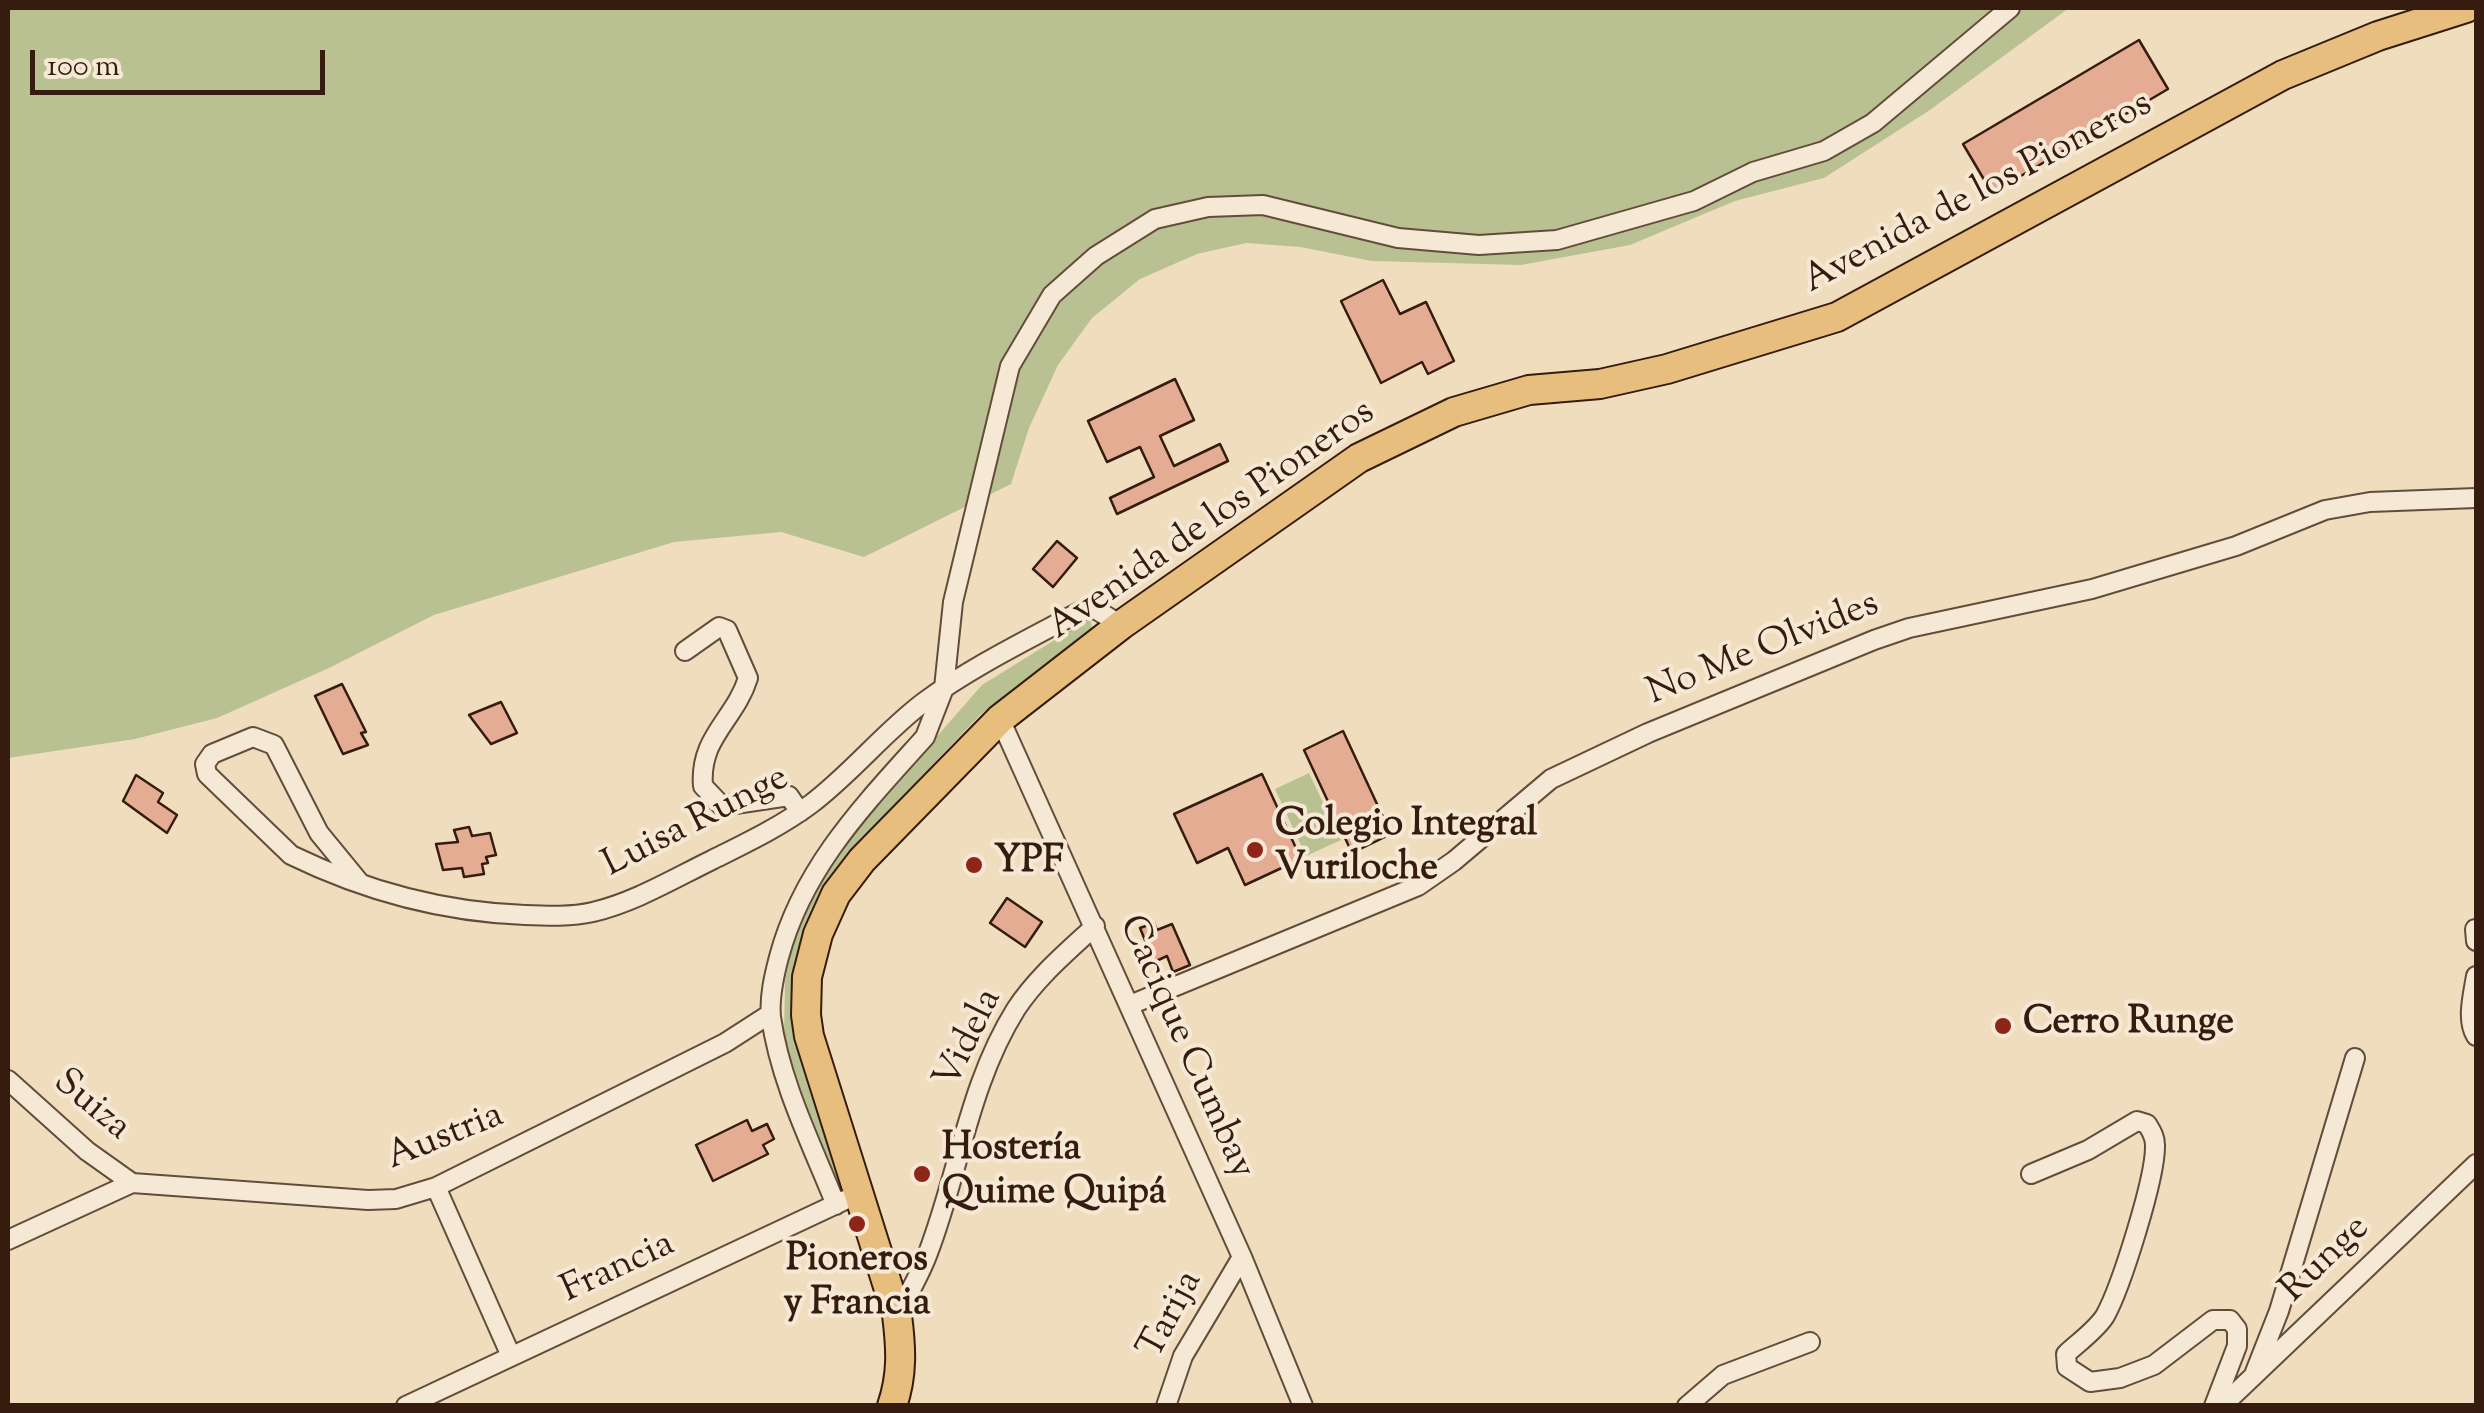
<!DOCTYPE html>
<html>
<head>
<meta charset="utf-8">
<style>
  body { margin:0 }
  #map { position:relative; width:2484px; height:1413px; overflow:hidden; background:#f0ddbe; font-family:"Sorts Mill Goudy",serif }
  canvas { display:block }
  .frame { position:absolute; inset:0; border:10px solid #351c0f; pointer-events:none }
  .scale { position:absolute; left:30px; top:50px; width:295px; height:45px; box-sizing:border-box; border:5px solid #351c0f; border-top:0; padding-left:12px; font-size:30px; line-height:35px; white-space:nowrap; color:#351c0f; -webkit-text-stroke:8px #f5e9d5; paint-order:stroke }
</style>
</head>
<body>
<div id="map">
<canvas width="2484" height="1413"></canvas>
<div class="frame"></div>
<div class="scale">100 m</div>
</div>
<script>
const c = document.querySelector('canvas').getContext('2d');
c.lineJoin = 'round';
function fillPath(path, color) { c.fillStyle = color; c.fill(path, 'evenodd'); }
function trace(path, color, width, dash) { c.strokeStyle = color; c.lineWidth = width; c.lineCap = dash ? 'butt' : 'round'; c.setLineDash(dash || []); c.stroke(path); }
function drawText(font, color, halo, rows, align = 'center') {
  c.font = font + ' "Sorts Mill Goudy",serif'; c.lineWidth = 8; c.setLineDash([]); c.textBaseline = 'middle'; c.strokeStyle = halo; c.fillStyle = color; for (const [text, x, y, turn = 0] of rows) {
    c.save(); c.translate(x, y); c.rotate((+turn || 0) * Math.PI / 180); c.textAlign = isNaN(turn) ? turn : align; if (halo) c.strokeText(text, 0, 0); c.fillText(text, 0, 0); c.restore();
  }
}
const green = new Path2D(`
  M8,8H2069L1930,110L1824,178L1735,201L1630,245L1521,265L1372,261L1300,247L1246,243L1197,254L1140,279L1092,318L1058,365L1029,428L1011,484L864,557L781,532L674,542L434,615L329,668L217,718L135,739L8,758Z
  M1090,618L1092,628L981,714L852,849L815,903L798,960L796,1035L810,1092L843,1187L835,1189L800,1095L784,1036L785,981L793,943L815,882L847,839L982,685Z
  M1309,773L1341,840L1306,856L1275,789Z`);
const building = new Path2D(`
  M2139,40L2168,89L1992,193L1963,144Z
  M1383,280L1400,314L1426,302L1454,361L1428,374L1422,362L1381,383L1341,301Z
  M1175,379L1194,420L1160,436L1174,466L1220,444L1228,461L1117,514L1110,498L1154,477L1140,447L1107,462L1088,421Z
  M1057,541L1077,558L1053,587L1033,569Z
  M342,684L366,732L361,733L368,745L343,754L315,696Z
  M501,702L517,733L491,744L469,715Z
  M1343,731L1391,834L1352,853L1304,750Z
  M1262,774L1301,859L1245,885L1228,848L1197,863L1174,814Z
  M136,775L163,793L158,802L177,815L167,833L123,801Z
  M469,827L472,836L490,833L496,855L486,857L488,863L482,864L484,874L464,877L462,868L443,870L436,844L458,842L454,830Z
  M1007,898L1042,922L1025,947L990,923Z
  M1154,923L1157,930L1172,924L1190,965L1173,972L1167,956L1154,962L1140,928Z
  M747,1120L752,1131L767,1124L774,1139L763,1145L768,1154L713,1181L696,1145Z`);
const street = new Path2D(`
  M685,651L719,627L727,630L748,678C735,720 699,737 703,786L722,806L789,796L800,812
  M1000,719L1242,1257L1303,1406
  M360,883L319,833L274,745L253,737L212,754L205,764L207,774L291,855C365,891 442,912 525,915C548,916 571,917 593,912C635,902 673,879 712,860C746,843 780,827 811,804C852,773 884,732 924,702C973,666 1029,639 1083,610L1095,609L1121,625
  M2475,929L2476,941
  M2476,976C2473,995 2466,1020 2476,1036
  M1130,1005L1418,886L1454,861L1551,779L1648,733L1874,640L1909,628L2092,589L2236,546L2325,510L2370,502L2476,498
  M8,1080L87,1151L132,1183
  M2031,1174L2088,1150L2137,1121L2147,1124C2151,1131 2155,1136 2155,1145C2156,1177 2121,1287 2105,1316C2096,1330 2079,1342 2066,1354L2067,1367L2090,1382L2120,1378L2154,1365L2213,1320H2230L2237,1329V1346L2214,1406
  M436,1187L511,1356
  M836,1205C812,1145 780,1082 771,1017C769,997 774,976 779,957C803,867 864,805 925,737L944,688L953,602L1010,366L1052,295L1096,256L1155,219L1208,207L1263,205L1398,238L1479,245L1557,240L1694,201L1753,172L1824,151L1873,123L2010,8
  M8,1240L132,1183L368,1200L396,1199L436,1187L725,1043L770,1014
  M897,1315C908,1295 920,1275 928,1253C959,1172 969,1084 1016,1009C1037,977 1067,952 1095,926
  M2255,1372L2279,1311L2355,1058
  M406,1406L845,1200
  M1166,1406L1183,1356L1242,1257
  M1687,1406L1723,1375L1810,1342
  M2222,1406L2476,1164`);
const primary = new Path2D(`
  M892,1406C903,1374 901,1347 897,1315L809,1036L806,1015L807,977L818,934L836,894L862,860L1000,719L1121,625L1359,458L1454,412L1529,390L1600,384L1667,369L1837,317L2283,75L2378,36L2466,8`);
const markers = [
  [1255,850,10,"#8f2418"],
  [974,865,10,"#8f2418"],
  [2003,1026,10,"#8f2418"],
  [922,1174,10,"#8f2418"],
  [857,1224,10,"#8f2418"]
];
const streetNames = [
  ["Avenida de los Pioneros",1979,195,-28],
  ["Avenida de los Pioneros",1213,522,-35],
  ["No Me Olvides",1764,651,-22],
  ["Luisa Runge",697,824,-27],
  ["Videla",971,1040,-64],
  ["Cacique Cumbay",1184,1048,66],
  ["Suiza",90,1107,40],
  ["Austria",446,1139,-22],
  ["Runge",2327,1261,-44],
  ["Francia",619,1270,-25],
  ["Tarija",1173,1316,-62]
];
const poiNames = [
  ["Colegio Integral",1275,828],
  ["Vuriloche",1275,872],
  ["YPF",994,865],
  ["Cerro Runge",2023,1026],
  ["Hostería",942,1152],
  ["Quime Quipá",942,1196],
  ["Pioneros",857,1263,"center"],
  ["y Francia",857,1307,"center"]
];
fillPath(green, '#b9c192');
fillPath(building, '#e4ac93');
trace(building, '#351c0f', 2.5);
trace(street, '#644c3b', 22);
trace(primary, '#351c0f', 32);
trace(street, '#f5e9d5', 18);
trace(primary, '#e8be7f', 28);
for (const [x, y, r, color] of markers) { const dot = new Path2D(); dot.arc(x, y, r, 0, 2 * Math.PI); c.fillStyle = color; c.fill(dot); trace(dot, '#f5e9d5', 4); }
drawText('38px', '#351c0f', '#f5e9d5', streetNames);
drawText('bold 38px', '#351c0f', '#f5e9d5', poiNames, 'left');
</script>
</body>
</html>
